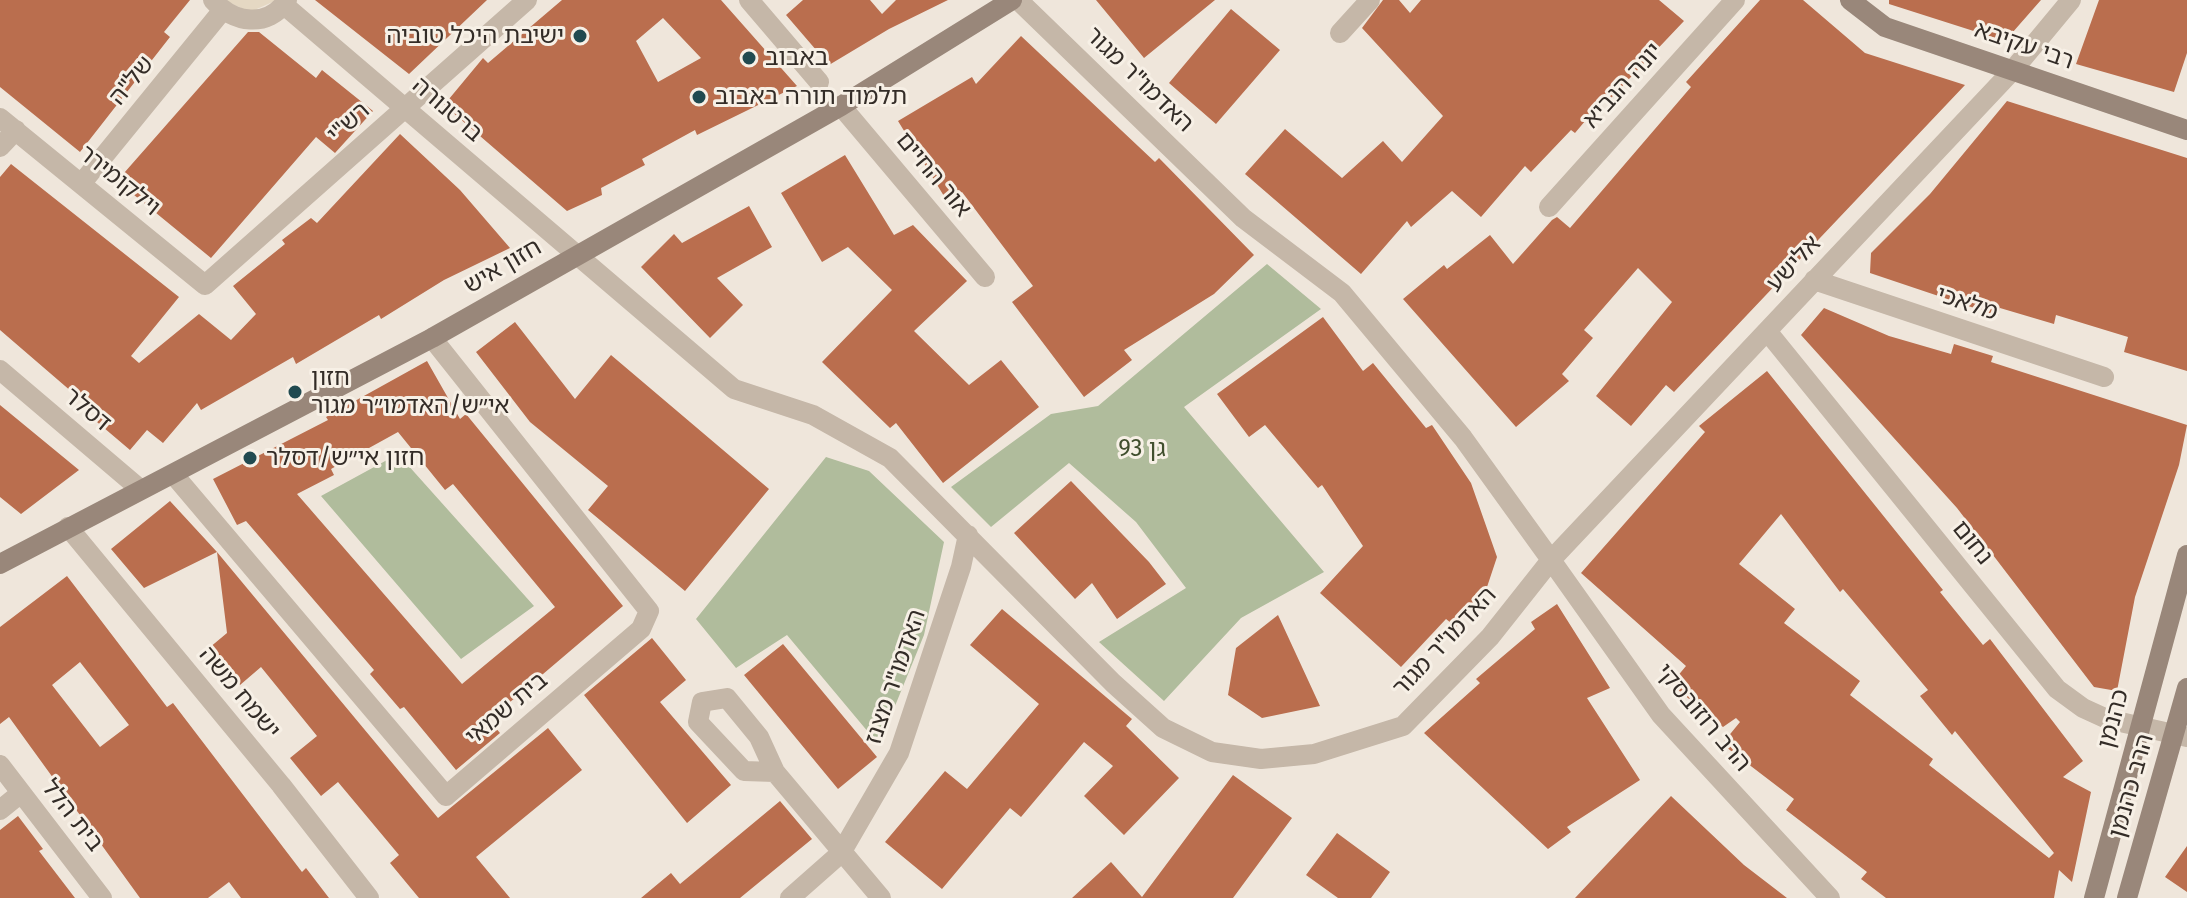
<!DOCTYPE html>
<html>
<head>
<meta charset="utf-8">
<style>
  body { margin:0 }
  canvas { display:block; background:#efe6db }
</style>
</head>
<body>
<canvas width="2187" height="898"></canvas>
<script>
const c = document.querySelector('canvas').getContext('2d');
c.lineJoin = 'round';
function fillPath(path, color) { c.fillStyle = color; c.fill(path, 'evenodd'); }
function trace(path, color, width, dash) { c.strokeStyle = color; c.lineWidth = width; c.lineCap = dash ? 'butt' : 'round'; c.setLineDash(dash || []); c.stroke(path); }
function drawText(font, color, halo, rows, align = 'center') {
  c.font = font + ' "Fira Sans","Noto Sans Hebrew",sans-serif'; c.lineWidth = 6; c.setLineDash([]); c.textBaseline = 'middle'; c.strokeStyle = halo; c.fillStyle = color; for (const [text, x, y, turn = 0] of rows) {
    c.save(); c.translate(x, y); c.rotate((+turn || 0) * Math.PI / 180); c.textAlign = isNaN(turn) ? turn : align; if (halo) c.strokeText(text, 0, 0); c.fillText(text, 0, 0); c.restore();
  }
}
const green = new Path2D(`
  M1267,264L1321,309L1184,407L1324,572L1241,618L1164,701L1099,642L1186,588L1136,522L1069,463L991,527L951,487L1051,414L1098,406Z
  M398,454L534,606L461,659L321,496Z
  M826,457L869,471L944,542L924,635L879,745L787,635L736,668L696,619Z`);
const plaza = new Path2D(`
  M224,0H277L250,12Z`);
const building = new Path2D(`
  M0,0H190L164,32L170,37L80,152L0,87Z
  M315,0H487L409,74Z
  M562,0H721L797,86L697,135L695,130L642,159L645,165L601,188L602,195L567,211L444,105L483,58L488,63ZM663,18L701,58L658,82L636,41Z
  M803,0H870L882,14L896,0H948L889,29L829,65L786,15Z
  M1096,0H1215L1144,58Z
  M1383,0H1399L1410,13L1421,0H1659L1684,21L1611,98L1607,95L1575,133L1571,130L1531,172L1525,166L1481,217L1452,191L1411,227L1407,221L1361,274L1245,174L1285,129L1342,178L1383,141L1402,162L1443,116L1362,28Z
  M1760,0H1803L1865,53L1965,85L1674,392L1666,385L1631,426L1596,396L1672,302L1638,268L1584,330L1593,338L1562,374L1569,381L1516,427L1403,299L1444,265L1447,269L1490,235L1513,264L1552,220L1557,217L1570,228L1691,87L1686,82Z
  M1889,0H2041L2005,41L1889,4Z
  M2099,0H2187V53L2174,92L2076,64Z
  M1231,9L1280,50L1216,124L1169,83Z
  M248,32H259L316,78L322,70L373,111L335,153L316,137L211,258L117,181Z
  M1021,36L1155,162L1159,158L1254,255L1214,294L1124,350L1132,360L1084,397L1012,302L1033,286L962,192L947,201L898,121L972,77L976,84Z
  M2007,101L2187,158V371L2124,352L2128,337L2056,315L2054,324L2000,308L1998,316L1870,273L1871,253L1930,194Z
  M400,134L460,190L510,248L444,280L381,319L379,315L296,364L293,357L201,410L197,403L163,443L147,430L130,450L97,422L101,417L0,330V177L11,164L179,297L131,356L139,363L199,314L231,340L256,314L233,286L285,244L282,240L311,218L317,223Z
  M845,155L894,235L913,225L967,281L914,331L969,385L1001,360L1039,407L943,483L896,423L890,428L822,362L892,290L848,247L822,262L781,193Z
  M749,206L772,247L717,278L743,305L710,338L641,267L674,234L682,243Z
  M1824,308L1889,336L1951,354L1954,344L1993,356L1991,362L2187,425L2179,465L2135,597L2117,691L2094,687L1957,508L1801,335Z
  M1323,317L1363,371L1373,363L1426,428L1432,425L1471,483L1497,557L1487,587L1456,627L1446,619L1401,667L1320,593L1363,546L1322,485L1318,488L1265,425L1249,437L1217,394Z
  M515,322L575,399L611,355L769,489L685,591L588,510L608,486L530,422L476,352Z
  M427,361L460,419L466,414L623,606L489,720L500,733L456,770L404,707L400,709L370,674L374,670L246,521L237,525L213,479L328,420L326,417ZM398,432L445,490L453,484L555,607L462,684L297,494L334,475L331,469Z
  M1767,371L1943,590L1940,592L1983,645L1990,639L2083,761L2063,777L2091,792L2072,882L2059,870L2054,898H1886L1861,879L1867,872L1786,810L1794,799L1722,744L1740,722L1736,718L1723,727L1671,684L1686,666L1581,573L1705,432L1699,426ZM1781,514L1840,592L1843,589L1928,690L1920,696L1952,735L1955,731L2054,853L2049,858L1929,765L1933,759L1850,695L1860,681L1784,623L1795,609L1739,564Z
  M0,405L79,470L21,514L0,497Z
  M1071,481L1149,562L1166,584L1117,619L1092,583L1075,599L1014,533Z
  M170,501L217,552L144,588L111,549Z
  M217,552L438,818L548,728L582,770L476,857L510,898H419L390,863L399,855L338,782L321,796L290,758L317,736L261,667L240,685L209,648L227,633Z
  M67,576L167,707L173,703L302,872L306,868L329,898H241L229,882L208,898H140L9,717L0,724V627ZM80,662L129,725L100,747L52,685Z
  M1557,604L1610,688L1587,698L1640,780L1567,827L1571,832L1548,849L1424,733L1480,683L1476,679L1535,629L1531,622Z
  M1002,609L1132,719L1126,726L1179,778L1124,835L1084,796L1113,766L1084,742L1021,817L1010,808L942,889L885,842L945,771L967,789L1039,704L970,645Z
  M1278,615L1320,706L1262,718L1228,695L1236,648Z
  M652,638L686,680L660,702L731,785L687,823L584,695Z
  M783,644L877,757L838,789L744,675Z
  M1233,775L1292,818L1233,898H1072L1111,862L1142,897Z
  M1671,796L1744,865L1787,898H1575Z
  M780,801L812,839L740,898H641L671,873L680,884Z
  M18,816L43,849L39,851L75,898H0V830Z
  M1337,833L1390,872L1371,898H1338L1306,875Z
  M2187,846V892L2165,877Z`);
const street = new Path2D(`
  M213,0C233,23 268,29 287,0
  M749,0L819,82
  M284,5L734,389L813,415L890,458L1113,683L1163,728L1212,752L1261,759L1314,754L1403,726L1490,637L1551,560L1463,438L1342,293L1243,218L1018,0
  M1340,33L1370,0
  M841,106L985,277
  M0,118L205,285L527,0
  M0,147L16,130
  M81,184L222,11
  M1549,207L1735,0
  M1814,280L2104,377
  M1767,331L2057,689L2083,708L2107,719L2187,737
  M0,370L140,489
  M174,475L446,796L641,629L649,611L432,338
  M68,527L281,785L369,898
  M727,698L759,737L775,772L744,771L698,722L702,702Z
  M0,765L102,898
  M775,772L881,898
  M0,810L21,793
  M790,898L841,853L899,753L961,567L968,535
  M1830,898L1661,715L1551,560L2013,70L2071,0`);
const secondary = new Path2D(`
  M1850,0L1885,27L2187,130
  M0,564L432,338L841,106L1012,0
  M2094,898L2187,555
  M2127,898L2187,688`);
const markers = [
  [580,36,8,"#214a50"],
  [749,58,8,"#214a50"],
  [699,97,8,"#214a50"],
  [295,392,8,"#214a50"],
  [250,458,8,"#214a50"]
];
const poiNames = [
  ["ישיבת היכל טוביה",564,36,"right"],
  ["באבוב",765,58],
  ["תלמוד תורה באבוב",715,97],
  ["חזון",311,378],
  ["אי״ש/האדמו״ר מגור",311,406],
  ["חזון אי״ש/דסלר",266,458]
];
const streetNames = [
  ["רבי עקיבא",2024,46,19],
  ["האדמו\"ר מגור",1139,80,44],
  ["של\"ה",132,81,-51],
  ["יונה הנביא",1623,86,-48],
  ["ברטנורה",447,110,41],
  ["רש\"י",349,123,-42],
  ["אור החיים",933,175,50],
  ["וילקומירר",119,181,39],
  ["אלישע",1794,264,-47],
  ["חזון איש",503,267,-30],
  ["מלאכי",1967,304,18],
  ["דסלר",87,410,40],
  ["נחום",1972,543,51],
  ["האדמו\"ר מגור",1445,642,-47],
  ["האדמו\"ר מצנז",896,677,-71],
  ["ישמח משה",239,693,50],
  ["בית שמאי",507,709,-40],
  ["הרב רוזובסקי",1703,718,50],
  ["כהנמן",2114,719,-75],
  ["הרב כהנמן",2132,786,-74],
  ["בית הלל",72,816,52]
];
const parkNames = [
  ["גן 93",1142,449]
];
fillPath(green, '#b0bc9c');
fillPath(plaza, '#e5d8c3');
fillPath(building, '#ba6e4e');
trace(street, '#c5b7a8', 20);
trace(secondary, '#99877a', 20);
for (const [x, y, r, color] of markers) { const dot = new Path2D(); dot.arc(x, y, r, 0, 2 * Math.PI); c.fillStyle = color; c.fill(dot); trace(dot, '#f7f0e6', 3); }
drawText('24px', '#332c27', '#f7f0e6', poiNames, 'left');
drawText('24px', '#332c27', '#f7f0e6', streetNames);
drawText('24px', '#414f2e', '#f7f0e6', parkNames);
</script>
</body>
</html>
